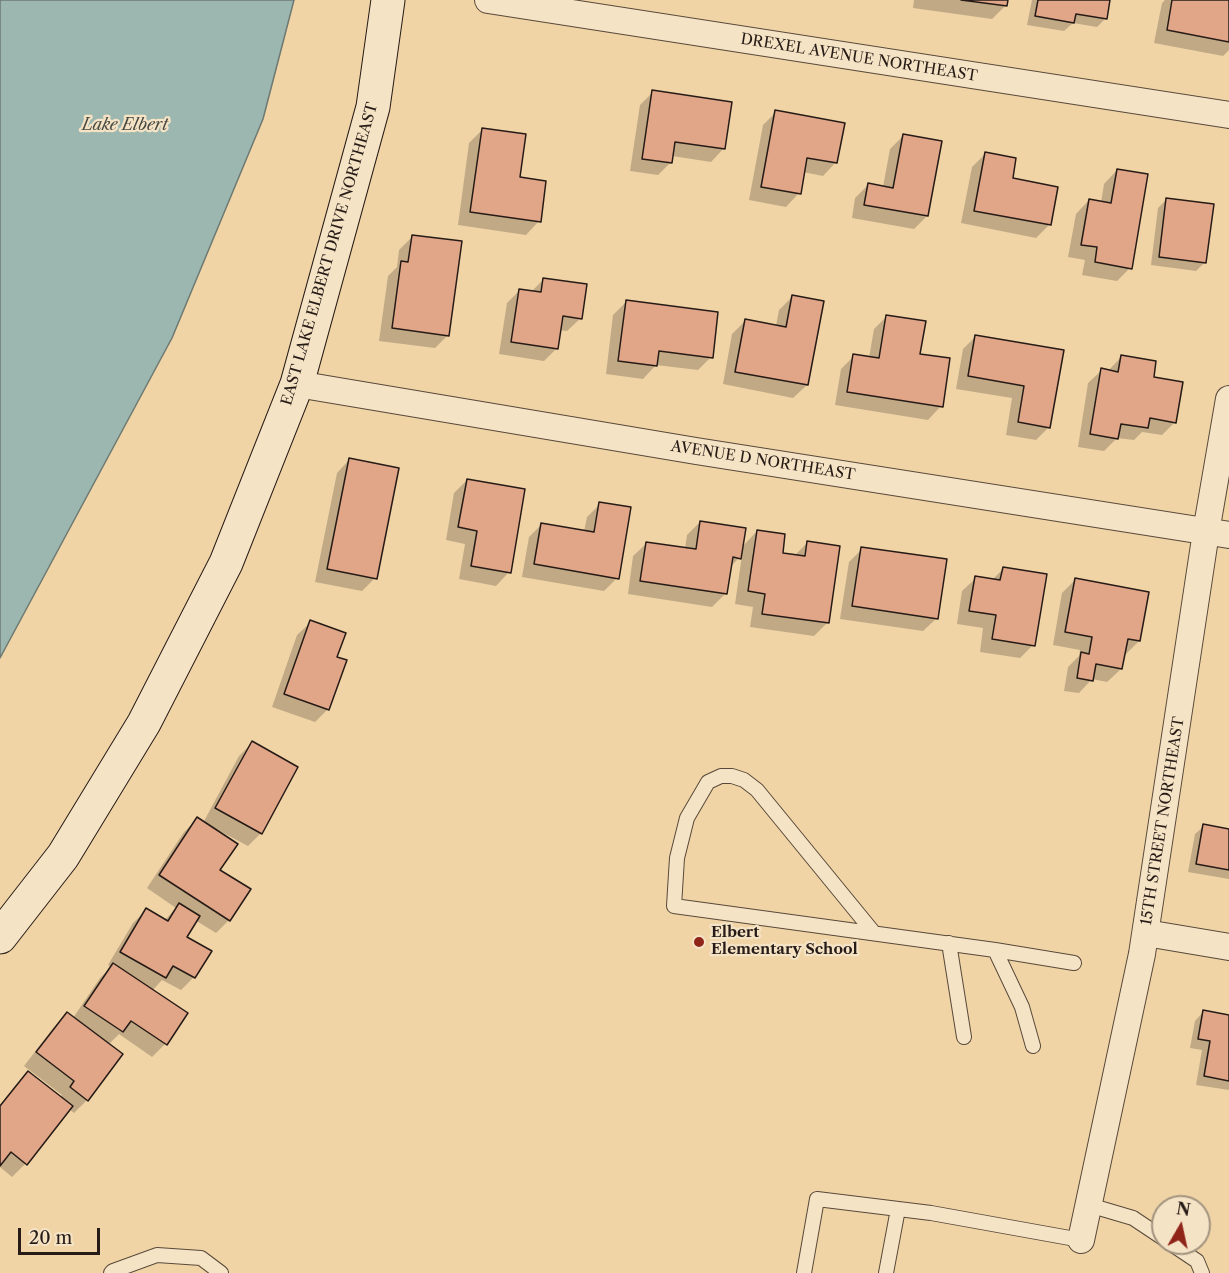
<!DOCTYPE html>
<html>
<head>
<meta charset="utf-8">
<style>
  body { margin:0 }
  #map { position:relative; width:1229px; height:1273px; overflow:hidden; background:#f0d4a6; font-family:"Libre Caslon Text",serif }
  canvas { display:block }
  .north { position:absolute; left:1151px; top:1195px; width:60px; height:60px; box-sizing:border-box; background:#f5e3c5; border:2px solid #a2937f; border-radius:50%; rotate:9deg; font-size:16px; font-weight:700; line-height:24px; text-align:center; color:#261b16 }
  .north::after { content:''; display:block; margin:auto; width:21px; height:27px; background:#8f2418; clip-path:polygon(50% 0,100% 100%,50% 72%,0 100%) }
  .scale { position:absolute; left:18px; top:1228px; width:82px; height:27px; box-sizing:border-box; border:3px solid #261b16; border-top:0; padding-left:8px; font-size:18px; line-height:21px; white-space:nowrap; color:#261b16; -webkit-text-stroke:4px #f5e3c5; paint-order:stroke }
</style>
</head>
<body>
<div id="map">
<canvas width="1229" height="1273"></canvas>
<div class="north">N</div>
<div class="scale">20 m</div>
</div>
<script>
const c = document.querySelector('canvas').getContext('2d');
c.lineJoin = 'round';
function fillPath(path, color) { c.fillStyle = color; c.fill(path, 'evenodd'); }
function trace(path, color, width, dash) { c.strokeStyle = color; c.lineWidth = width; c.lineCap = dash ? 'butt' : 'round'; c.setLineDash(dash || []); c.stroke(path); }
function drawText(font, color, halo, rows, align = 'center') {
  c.font = font + ' "Libre Caslon Text",serif'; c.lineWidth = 4.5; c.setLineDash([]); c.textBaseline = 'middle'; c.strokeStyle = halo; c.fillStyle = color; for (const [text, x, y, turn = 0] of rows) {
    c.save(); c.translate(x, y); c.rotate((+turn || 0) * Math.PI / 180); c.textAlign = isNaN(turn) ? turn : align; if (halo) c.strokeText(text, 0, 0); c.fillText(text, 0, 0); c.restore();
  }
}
const water = new Path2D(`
  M0,0H294L263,119L172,338L0,658Z`);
const shadow = new Path2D(`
  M914,0H1006L1005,6L992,19L913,8Z
  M1032,0H1109L1106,18L1097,27L1073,23L1064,31L1027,25Z
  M1165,0H1229V50L1223,56L1154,43L1162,3Z
  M653,92L724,148L711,162L672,156L671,162L658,175L630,171L640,105Z
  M776,112L836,162L823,176L803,172L799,193L786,207L749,200L763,125Z
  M482,130L518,178L539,221L526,235L458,225L469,143Z
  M903,136L927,216L914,229L852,218L855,198L868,185L883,187L890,149Z
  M985,154L1050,224L1036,238L961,223L972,167Z
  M1117,170L1130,268L1117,281L1082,275L1085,260L1068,257L1076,214L1089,200L1101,203L1104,184Z
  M1166,200L1205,262L1196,271L1151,265L1158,208Z
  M413,236L448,335L435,348L379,341L388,276L397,267L399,250Z
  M544,279L581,318L567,331L559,330L557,348L544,361L499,354L507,303L520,290L531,292Z
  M792,297L807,385L793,398L723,384L732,334L746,320L776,326L779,310Z
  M626,302L711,357L698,370L656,365L643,379L606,374L613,315Z
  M887,316L919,355L941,406L928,420L835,405L841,369L854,356L869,358L874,329Z
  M976,336L1062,351L1049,427L1036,440L1006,435L1012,398L956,389L963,349Z
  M1122,356L1152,378L1175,422L1162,435L1142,432L1134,440L1117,438L1104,451L1078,447L1088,383L1102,370L1108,371Z
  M350,459L375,578L362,591L315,582L337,473Z
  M467,480L509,572L496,586L459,579L465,544L446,540L454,493Z
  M600,504L617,578L604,591L522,577L529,537L542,524L584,532L587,517Z
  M700,522L742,547L757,531L781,554L794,556L808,542L827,623L814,636L750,627L753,607L735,604L742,555L729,568L725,594L712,607L628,594L633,556L647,543L685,549L687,535Z
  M862,549L937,618L923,631L840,619L849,562Z
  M1004,568L1033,645L1020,658L980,652L983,628L957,624L962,591L976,578L992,580Z
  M1075,580L1139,641L1126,654L1123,653L1121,669L1107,682L1092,679L1079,693L1064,691L1068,667L1079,656L1080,650L1053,645L1062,593Z
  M311,622L328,709L315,722L272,707L297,635Z
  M252,743L261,833L248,846L214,828L213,830L218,870L249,890L229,920L216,933L195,920L185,938L194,977L181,990L162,980L152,991L165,1044L152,1057L119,1034L108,1045L87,1100L74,1113L69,1109L25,1164L12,1177L0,1167V1105L15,1086L28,1073L60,1098L62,1095L24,1066L54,1027L67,1014L73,1018L100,978L111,967L108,965L133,923L146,910L165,920L176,908L147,888L184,832L197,819L203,823L239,756Z
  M1204,826L1229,830V879L1188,872L1195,834Z
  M1203,1012L1229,1016V1090L1196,1085L1202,1050L1190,1048L1195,1021Z`);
const building = new Path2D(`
  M961,0H1008L1007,6Z
  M1038,0H1110L1107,19L1076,14L1074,23L1035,16Z
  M1172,0H1229V42L1167,30Z
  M652,90L732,102L725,149L675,142L672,163L642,159Z
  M775,110L845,123L837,163L807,158L801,194L761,187Z
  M482,128L526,134L520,177L546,181L541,222L470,212Z
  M903,134L942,141L928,216L864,205L868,183L893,188Z
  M985,152L1016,158L1013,178L1058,187L1051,225L974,211Z
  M1117,169L1148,174L1132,269L1095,262L1097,247L1081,245L1089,199L1111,203Z
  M1166,198L1214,204L1206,263L1159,257Z
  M412,235L462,241L449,336L392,328L401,261L408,262Z
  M543,278L587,284L582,319L563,316L558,349L511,342L519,289L541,292Z
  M792,295L824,301L808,385L735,372L745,319L786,327Z
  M626,300L718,312L713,358L659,351L657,366L618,361Z
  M886,315L926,321L920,354L950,358L943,407L847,392L853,354L879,358Z
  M975,335L1064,350L1050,428L1018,422L1024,386L968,376Z
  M1121,355L1156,361L1154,377L1183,382L1176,423L1150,418L1148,428L1121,424L1118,439L1090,434L1101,368L1118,372Z
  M349,458L399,468L377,579L327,569Z
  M467,479L525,489L511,573L471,566L477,531L458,527Z
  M599,502L631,507L619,579L534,564L541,523L594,532Z
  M700,521L746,528L741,559L733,557L727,594L640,581L646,542L696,549Z
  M757,530L785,534L783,553L805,556L807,541L840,546L829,623L762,614L765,594L748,591Z
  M861,547L947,559L938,619L852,606Z
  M1003,567L1047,574L1035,646L992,639L996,615L969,611L975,576L1000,580Z
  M1075,578L1149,592L1140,641L1128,639L1122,669L1096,664L1093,681L1077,678L1081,652L1089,654L1092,637L1065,632Z
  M310,620L346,633L337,657L347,660L329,710L284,694Z
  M252,741L298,767L262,834L215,808Z
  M197,817L238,844L220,870L251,889L230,921L159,875Z
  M1203,824L1229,829V870L1196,864Z
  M179,903L200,916L187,937L212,951L195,978L173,966L166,978L120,952L146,908L168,921Z
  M113,963L188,1013L167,1045L131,1021L123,1032L84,1006Z
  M1203,1010L1229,1015V1081L1204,1076L1210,1041L1198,1039Z
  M67,1012L123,1054L88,1101L70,1087L74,1081L36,1052Z
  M28,1071L73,1106L27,1165L11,1152L0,1166V1106Z`);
const lane = new Path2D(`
  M874,933L757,790L744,780L732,776H721L708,782L687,818L677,858L674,906L995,950L1022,1007L1033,1046
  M949,943L964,1037
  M995,950L1074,963
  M1089,1205L1133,1218L1163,1238
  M1170,1243L1197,1261L1202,1273
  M111,1273L113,1271L157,1255L201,1258L221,1273
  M804,1273L817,1199L931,1213L1081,1240
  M886,1273L898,1209`);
const street = new Path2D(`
  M488,0L1229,115
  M297,384L696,451L1229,535
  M1146,933L1229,947
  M1081,1240L1142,954L1206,532L1229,399`);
const secondary = new Path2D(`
  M0,937L63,856L144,723L226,563L297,384L373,107L388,0`);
const markers = [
  [699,942,6,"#8f2418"]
];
const streetNames = [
  ["DREXEL AVENUE NORTHEAST",859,58,9],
  ["EAST LAKE ELBERT DRIVE NORTHEAST",330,254,-74],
  ["AVENUE D NORTHEAST",763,461,9],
  ["15TH STREET NORTHEAST",1163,821,-81]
];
const poiNames = [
  ["Elbert",711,933],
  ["Elementary School",711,950]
];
const waterNames = [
  ["Lake Elbert",125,125]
];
fillPath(water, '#9cb7af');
trace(water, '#6d7972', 1.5);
fillPath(shadow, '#0003');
fillPath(building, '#e1a588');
trace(building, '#261b16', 1.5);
trace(lane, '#58493a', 16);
trace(street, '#58493a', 28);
trace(secondary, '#261b16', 35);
trace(lane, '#f5e3c5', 14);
trace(street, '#f5e3c5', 26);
trace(secondary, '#f5e3c5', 33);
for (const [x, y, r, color] of markers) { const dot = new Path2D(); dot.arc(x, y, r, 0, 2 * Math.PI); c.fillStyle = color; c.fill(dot); trace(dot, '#f5e3c5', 2); }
drawText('15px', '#261b16', '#f5e3c5', streetNames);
drawText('bold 15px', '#261b16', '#f5e3c5', poiNames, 'left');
drawText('italic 16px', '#494a44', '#f5e3c5', waterNames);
</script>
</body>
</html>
